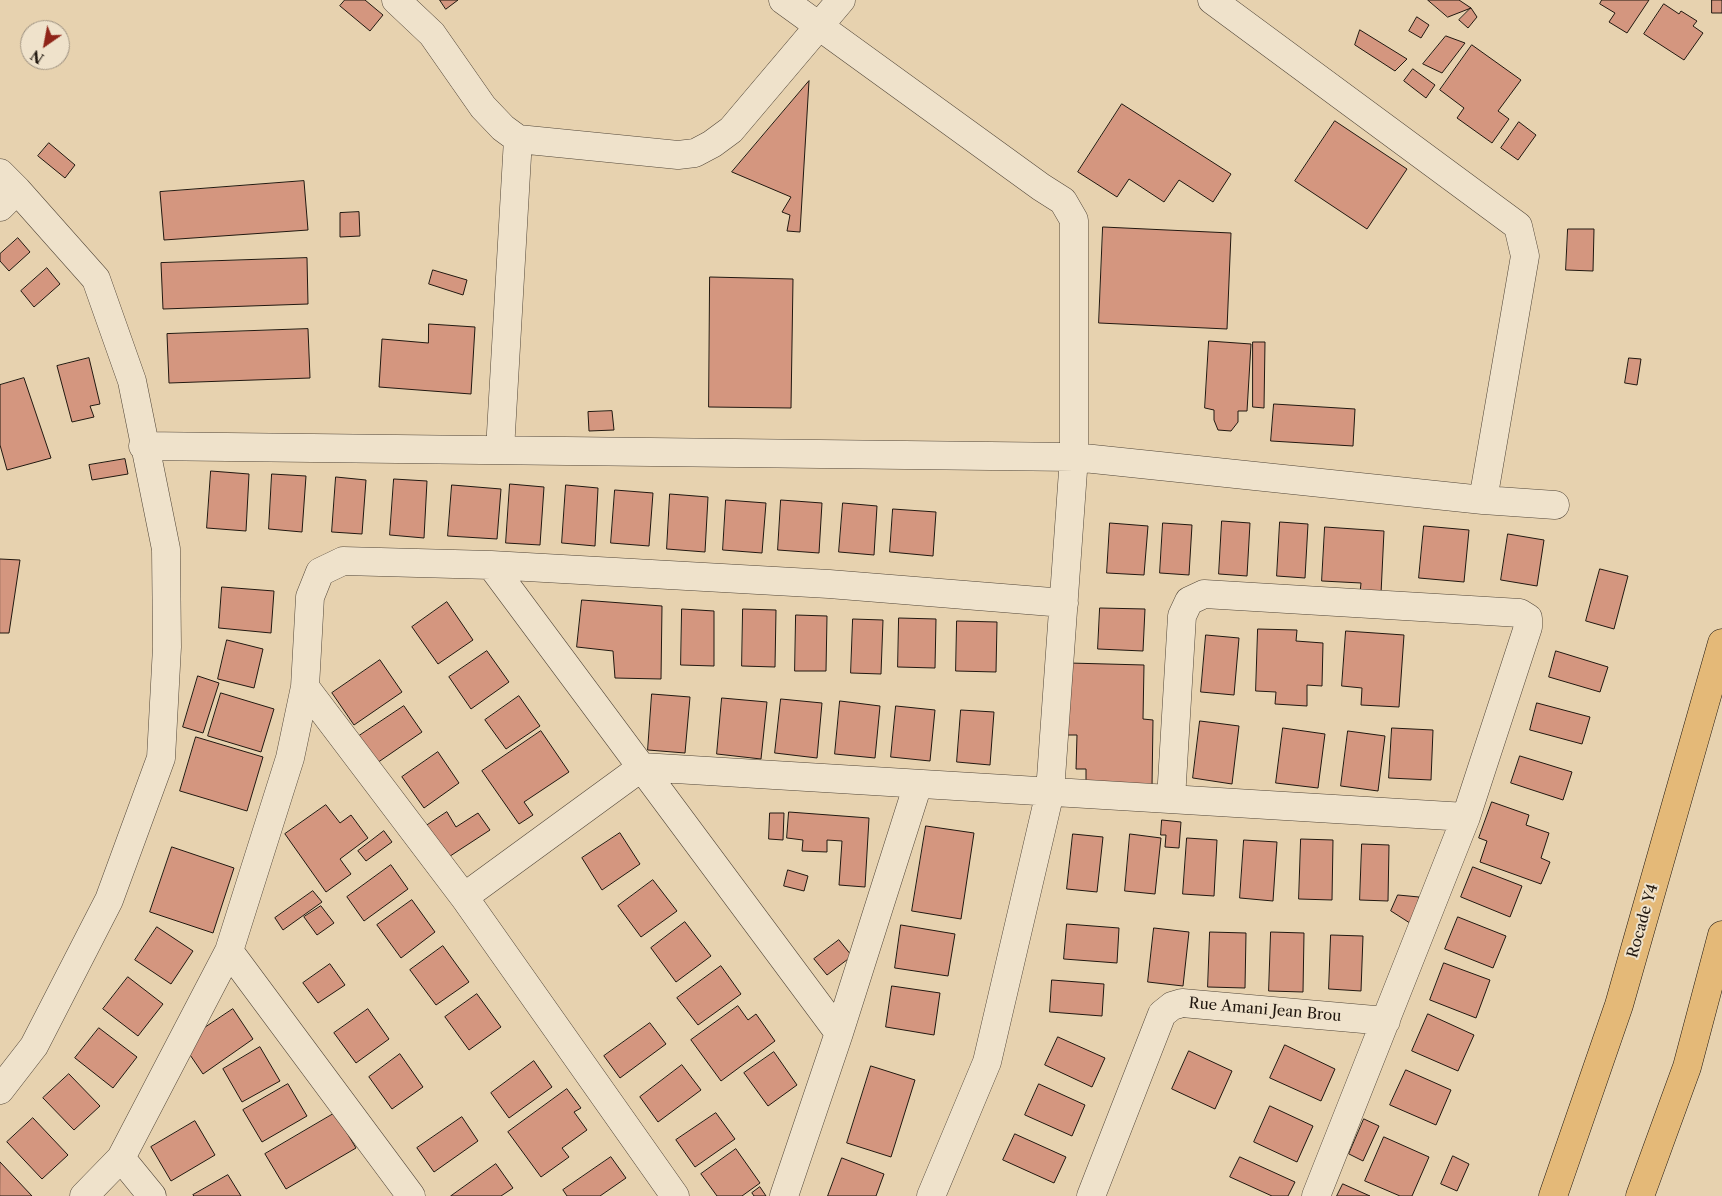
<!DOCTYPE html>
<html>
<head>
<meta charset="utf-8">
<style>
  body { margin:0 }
  #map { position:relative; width:1722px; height:1196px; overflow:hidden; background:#e7d2af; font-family:"Libre Caslon Text",serif }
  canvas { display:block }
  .north { position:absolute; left:20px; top:20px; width:50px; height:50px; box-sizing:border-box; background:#efe2cb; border:1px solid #9d9180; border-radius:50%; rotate:213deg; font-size:14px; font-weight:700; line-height:20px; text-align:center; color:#211810 }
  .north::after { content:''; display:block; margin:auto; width:18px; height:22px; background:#8f2418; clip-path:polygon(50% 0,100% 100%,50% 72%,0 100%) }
</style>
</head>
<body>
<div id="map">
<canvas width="1722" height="1196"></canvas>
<div class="north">N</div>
</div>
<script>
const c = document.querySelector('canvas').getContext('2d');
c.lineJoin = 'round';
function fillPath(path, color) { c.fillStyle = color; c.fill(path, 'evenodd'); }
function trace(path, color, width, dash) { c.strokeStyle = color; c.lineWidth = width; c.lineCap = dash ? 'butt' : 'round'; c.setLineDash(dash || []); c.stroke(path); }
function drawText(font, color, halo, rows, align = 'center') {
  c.font = font + ' "Libre Caslon Text",serif'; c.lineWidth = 4; c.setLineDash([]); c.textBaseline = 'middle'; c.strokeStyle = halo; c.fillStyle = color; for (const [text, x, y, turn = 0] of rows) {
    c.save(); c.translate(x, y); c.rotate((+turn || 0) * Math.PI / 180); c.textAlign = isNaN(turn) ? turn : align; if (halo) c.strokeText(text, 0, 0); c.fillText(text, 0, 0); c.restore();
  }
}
const building = new Path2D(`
  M345,0H365L383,15L370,31L340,6Z
  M440,0H458L446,9Z
  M1428,0H1459L1471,8L1448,17Z
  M1602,0H1649L1627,33L1609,22L1615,13L1600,4Z
  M1712,0H1722V13H1712Z
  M1664,4L1679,14L1681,11L1697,21L1693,26L1703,33L1684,60L1644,34Z
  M1471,8L1477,17L1468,28L1459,20Z
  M1417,17L1429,25L1421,38L1409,31Z
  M1360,30L1407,59L1395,71L1355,45Z
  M1446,36L1465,43L1442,73L1423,64Z
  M1472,45L1521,80L1498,111L1509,119L1492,143L1457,118L1464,108L1440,90Z
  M1413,69L1435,85L1426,98L1404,81Z
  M809,81L800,232L787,231L790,215L782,212L791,197L732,172Z
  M1122,104L1231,174L1213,202L1179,180L1164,202L1129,179L1117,197L1078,172Z
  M1335,121L1407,169L1367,229L1295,181Z
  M1519,122L1536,135L1518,160L1501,148Z
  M49,143L75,165L65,178L38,156Z
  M304,181L308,230L164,240L160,192Z
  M359,212L360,236L340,237V213Z
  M1103,227L1231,233L1227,329L1099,323Z
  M1568,229H1594L1593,271L1566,270Z
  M18,238L30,252L9,271L0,261V254Z
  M307,258L308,304L163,309L161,263Z
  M47,268L60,284L34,307L21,291Z
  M433,270L467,280L463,295L429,284Z
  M710,277L793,279L791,408L709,407Z
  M429,324L475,327L471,394L379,387L382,339L428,343Z
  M308,329L310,378L169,383L167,334Z
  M1209,341L1251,344L1247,411H1238V422L1231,431L1218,430L1214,420V410L1205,408Z
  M1253,342H1265L1264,408L1253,407Z
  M89,358L100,404L90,406L94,417L72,422L57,366Z
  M1629,358L1641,359L1637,385L1625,383Z
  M24,378L51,458L7,470L0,445V385Z
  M1274,404L1355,409L1353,446L1271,441Z
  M612,411L614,430L589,431L588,412Z
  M125,459L128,474L92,480L89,465Z
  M211,471L249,474L246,531L207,528Z
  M272,474L306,476L302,532L269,529Z
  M336,477L366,480L362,534L332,532Z
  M394,479L427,481L424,538L390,535Z
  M510,484L544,487L540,545L506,543Z
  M452,485L501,489L497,539L448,536Z
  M566,485L598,488L595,546L562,543Z
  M615,490L653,493L649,546L611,543Z
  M670,494L708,497L705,552L667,549Z
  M726,500L766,503L762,553L723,550Z
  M781,500L822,503L819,553L778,550Z
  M843,503L877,506L874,555L839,552Z
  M893,509L936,512L933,556L890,552Z
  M1222,521L1250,523L1247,576L1219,574Z
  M1280,522L1308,524L1305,578L1277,576Z
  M1110,523L1148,526L1144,575L1107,573Z
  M1163,523L1192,525L1189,575L1160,573Z
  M1424,526L1469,530L1464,582L1419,578Z
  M1325,527L1384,531L1381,594L1360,593L1361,583L1322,581Z
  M1508,534L1544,540L1537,586L1501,580Z
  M0,559L20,560L9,633H0Z
  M1600,569L1628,576L1614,629L1586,621Z
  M222,587L274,591L271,633L219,628Z
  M582,600L662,606L661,679L615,678L613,651L577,647Z
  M447,602L473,640L438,664L412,627Z
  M1100,608L1145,609L1143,651L1098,649Z
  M682,609L714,611V666L681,665Z
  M743,609L776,610L775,667L742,666Z
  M796,615L827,616L826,671H795Z
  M899,618L936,619L935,668L898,667Z
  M853,619L883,620L881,674L851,673Z
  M957,621L997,622L996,672L956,671Z
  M1258,629L1297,630L1296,641L1323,643L1322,686L1307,685V706L1275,704L1276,692L1256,691Z
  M1346,631L1404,635L1399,707L1361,705L1362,688L1342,686Z
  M1206,635L1239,638L1234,695L1201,692Z
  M227,640L263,649L254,688L218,679Z
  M487,651L509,682L471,709L449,677Z
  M1556,651L1608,667L1600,692L1549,677Z
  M380,660L402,692L354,725L332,693Z
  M1069,663L1144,665L1143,719L1153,720L1152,787L1086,785V769H1076L1077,735H1068Z
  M198,676L219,683L203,733L183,727Z
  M221,693L274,709L261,752L208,736Z
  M652,694L690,697L685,753L648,750Z
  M519,696L540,726L506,749L485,720Z
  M722,698L767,702L761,759L717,754Z
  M781,699L822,703L817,758L775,753Z
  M840,701L880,706L875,758L835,754Z
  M1537,703L1590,717L1582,744L1530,730Z
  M404,706L422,732L377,763L359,736Z
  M896,706L935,710L930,761L891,757Z
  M961,710L994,712L990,765L957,762Z
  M1200,721L1239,726L1232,784L1193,778Z
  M1283,728L1325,734L1318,788L1276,783Z
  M1392,728L1433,730L1431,780L1389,778Z
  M541,731L569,772L524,802L533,815L519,824L482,771Z
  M1348,731L1385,736L1378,791L1341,786Z
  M196,737L263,757L247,811L180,791Z
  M438,752L459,783L424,808L402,777Z
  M1520,756L1572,772L1563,800L1511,783Z
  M1492,802L1529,815L1526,825L1549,833L1541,858L1550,862L1541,884L1480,862L1487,841L1479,838Z
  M326,805L340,823L351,815L368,838L340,859L351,874L326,892L285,834Z
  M447,812L456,827L478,813L490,830L441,862L420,830Z
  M789,812L869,818L865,887L839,885L842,841L827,840V852L802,851L803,840L787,838Z
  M770,813H784L783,840L769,839Z
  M1162,820L1181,822L1179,848L1165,847L1166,835H1161Z
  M926,826L974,833L961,919L912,911Z
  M384,831L392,842L366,861L358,851Z
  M620,833L640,864L602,890L582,858Z
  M1073,834L1103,837L1097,892L1067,889Z
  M1130,834L1161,838L1155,894L1125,891Z
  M1187,838L1217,840L1214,896L1183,894Z
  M1301,839L1333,840L1332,900L1299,899Z
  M1244,840L1277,842L1273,901L1240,898Z
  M1362,844L1389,845L1388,901L1360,900Z
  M172,847L234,868L213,933L150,912Z
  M391,865L408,889L364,921L347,897Z
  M1473,867L1522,886L1510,917L1461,897Z
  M788,870L808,876L804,891L784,886Z
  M653,880L677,911L641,937L618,906Z
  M313,891L322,902L283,930L275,918Z
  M1398,895L1419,897L1413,925L1391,911Z
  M412,900L435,932L401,958L377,925Z
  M321,906L334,923L317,935L304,917Z
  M1458,917L1506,936L1493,968L1445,949Z
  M685,922L711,956L676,982L651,948Z
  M1067,924L1119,928L1117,963L1064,959Z
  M901,925L955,934L948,976L895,968Z
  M157,927L193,951L171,984L135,960Z
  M1154,928L1189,932L1183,986L1148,982Z
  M1210,932L1246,933L1245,988L1208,987Z
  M1271,932L1304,933L1303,992L1269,991Z
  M1331,935L1363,936L1361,991L1329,989Z
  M839,940L852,956L827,975L814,959Z
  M443,946L469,982L436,1005L410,970Z
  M1444,963L1490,980L1476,1018L1430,1000Z
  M330,964L345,985L318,1003L303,983Z
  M721,966L741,994L698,1025L677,998Z
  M128,977L163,1004L138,1036L103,1009Z
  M1052,980L1104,984L1102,1016L1050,1012Z
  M892,986L940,993L934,1035L886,1027Z
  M477,994L501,1027L469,1050L445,1017Z
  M738,1006L748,1020L756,1014L775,1041L721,1081L691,1040Z
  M233,1009L253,1039L203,1074L182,1043Z
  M368,1009L389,1039L356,1063L334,1033Z
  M1428,1014L1474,1035L1458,1071L1412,1051Z
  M650,1023L666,1044L620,1078L604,1056Z
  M99,1028L137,1057L113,1088L75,1058Z
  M1058,1037L1105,1058L1092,1087L1045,1065Z
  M1285,1045L1335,1069L1321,1101L1270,1078Z
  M260,1047L280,1081L242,1102L223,1069Z
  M1189,1051L1232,1071L1215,1109L1172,1089Z
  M774,1052L797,1085L768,1106L744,1073Z
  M400,1054L423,1087L392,1109L369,1077Z
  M534,1061L552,1087L509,1118L491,1093Z
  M682,1065L701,1090L658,1122L640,1097Z
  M871,1066L915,1080L891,1157L847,1143Z
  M1406,1070L1451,1090L1436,1125L1390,1105Z
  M69,1074L100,1106L74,1130L43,1098Z
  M288,1084L307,1116L262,1142L243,1110Z
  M1039,1084L1085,1105L1072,1136L1025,1115Z
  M567,1089L581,1108L574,1112L587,1130L562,1148L569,1157L541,1177L508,1132Z
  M1270,1106L1313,1126L1297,1162L1254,1142Z
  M335,1113L356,1148L286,1189L265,1154Z
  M716,1113L735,1139L695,1167L676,1140Z
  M462,1117L478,1141L434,1172L417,1148Z
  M33,1118L68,1155L42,1179L7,1142Z
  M1364,1119L1379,1126L1363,1161L1349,1154Z
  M195,1121L215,1155L171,1181L151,1147Z
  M1015,1134L1066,1157L1054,1183L1003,1160Z
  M1384,1137L1429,1157L1412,1196H1400L1365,1181Z
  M736,1149L760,1183L742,1196H717L701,1174Z
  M1453,1156L1469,1164L1457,1191L1441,1184Z
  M611,1157L626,1178L600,1196H567L563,1190Z
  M1240,1157L1295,1182L1288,1196H1272L1230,1177Z
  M842,1158L884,1174L876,1196H828Z
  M0,1162L32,1196H0Z
  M496,1164L513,1188L501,1196H451Z
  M228,1175L241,1196H194L193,1195Z
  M1343,1184L1370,1196H1337Z
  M760,1187L766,1196H754L752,1193Z`);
const minor = new Path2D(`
  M396,0L432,34L483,107L503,128L518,139L678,155L695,153L712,144L731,130L841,0
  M783,0L1041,187L1063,201L1074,220V457L1050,792L987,1062L931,1196
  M1212,0L1518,226L1525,256L1483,500
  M0,173L17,190L96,279L132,381L166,549L167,647L161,758L109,900L34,1046L0,1090
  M0,207L17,190
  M143,446L1074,457L1483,500L1555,505
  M500,450L518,139
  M491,565L839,1033
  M305,687L464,897L675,1196
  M1171,799L1182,616L1189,601L1204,594L1520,613L1528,618V627L1466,817L1316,1196
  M464,897L642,767L1466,817
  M229,951L411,1196
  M121,1158L152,1196
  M84,1196L121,1158L229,951L290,758L305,687L310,597L320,572L343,561L491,565L829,584L1064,603
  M784,1196L839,1033L918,784
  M1091,1196L1162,1014L1172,1006L1182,1003L1386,1021`);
const highway = new Path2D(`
  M1553,1196L1619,1005L1722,643
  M1640,1196L1687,1067L1722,935`);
const streetNames = [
  ["Rocade Y4",1643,921,-74],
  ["Rue Amani Jean Brou",1265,1010,5]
];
fillPath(building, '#d4967f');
trace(building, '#211810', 1);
trace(minor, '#524638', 29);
trace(highway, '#211810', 29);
trace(minor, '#efe2cb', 28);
trace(highway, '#e4b978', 28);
drawText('15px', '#211810', '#efe2cb', streetNames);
</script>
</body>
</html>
